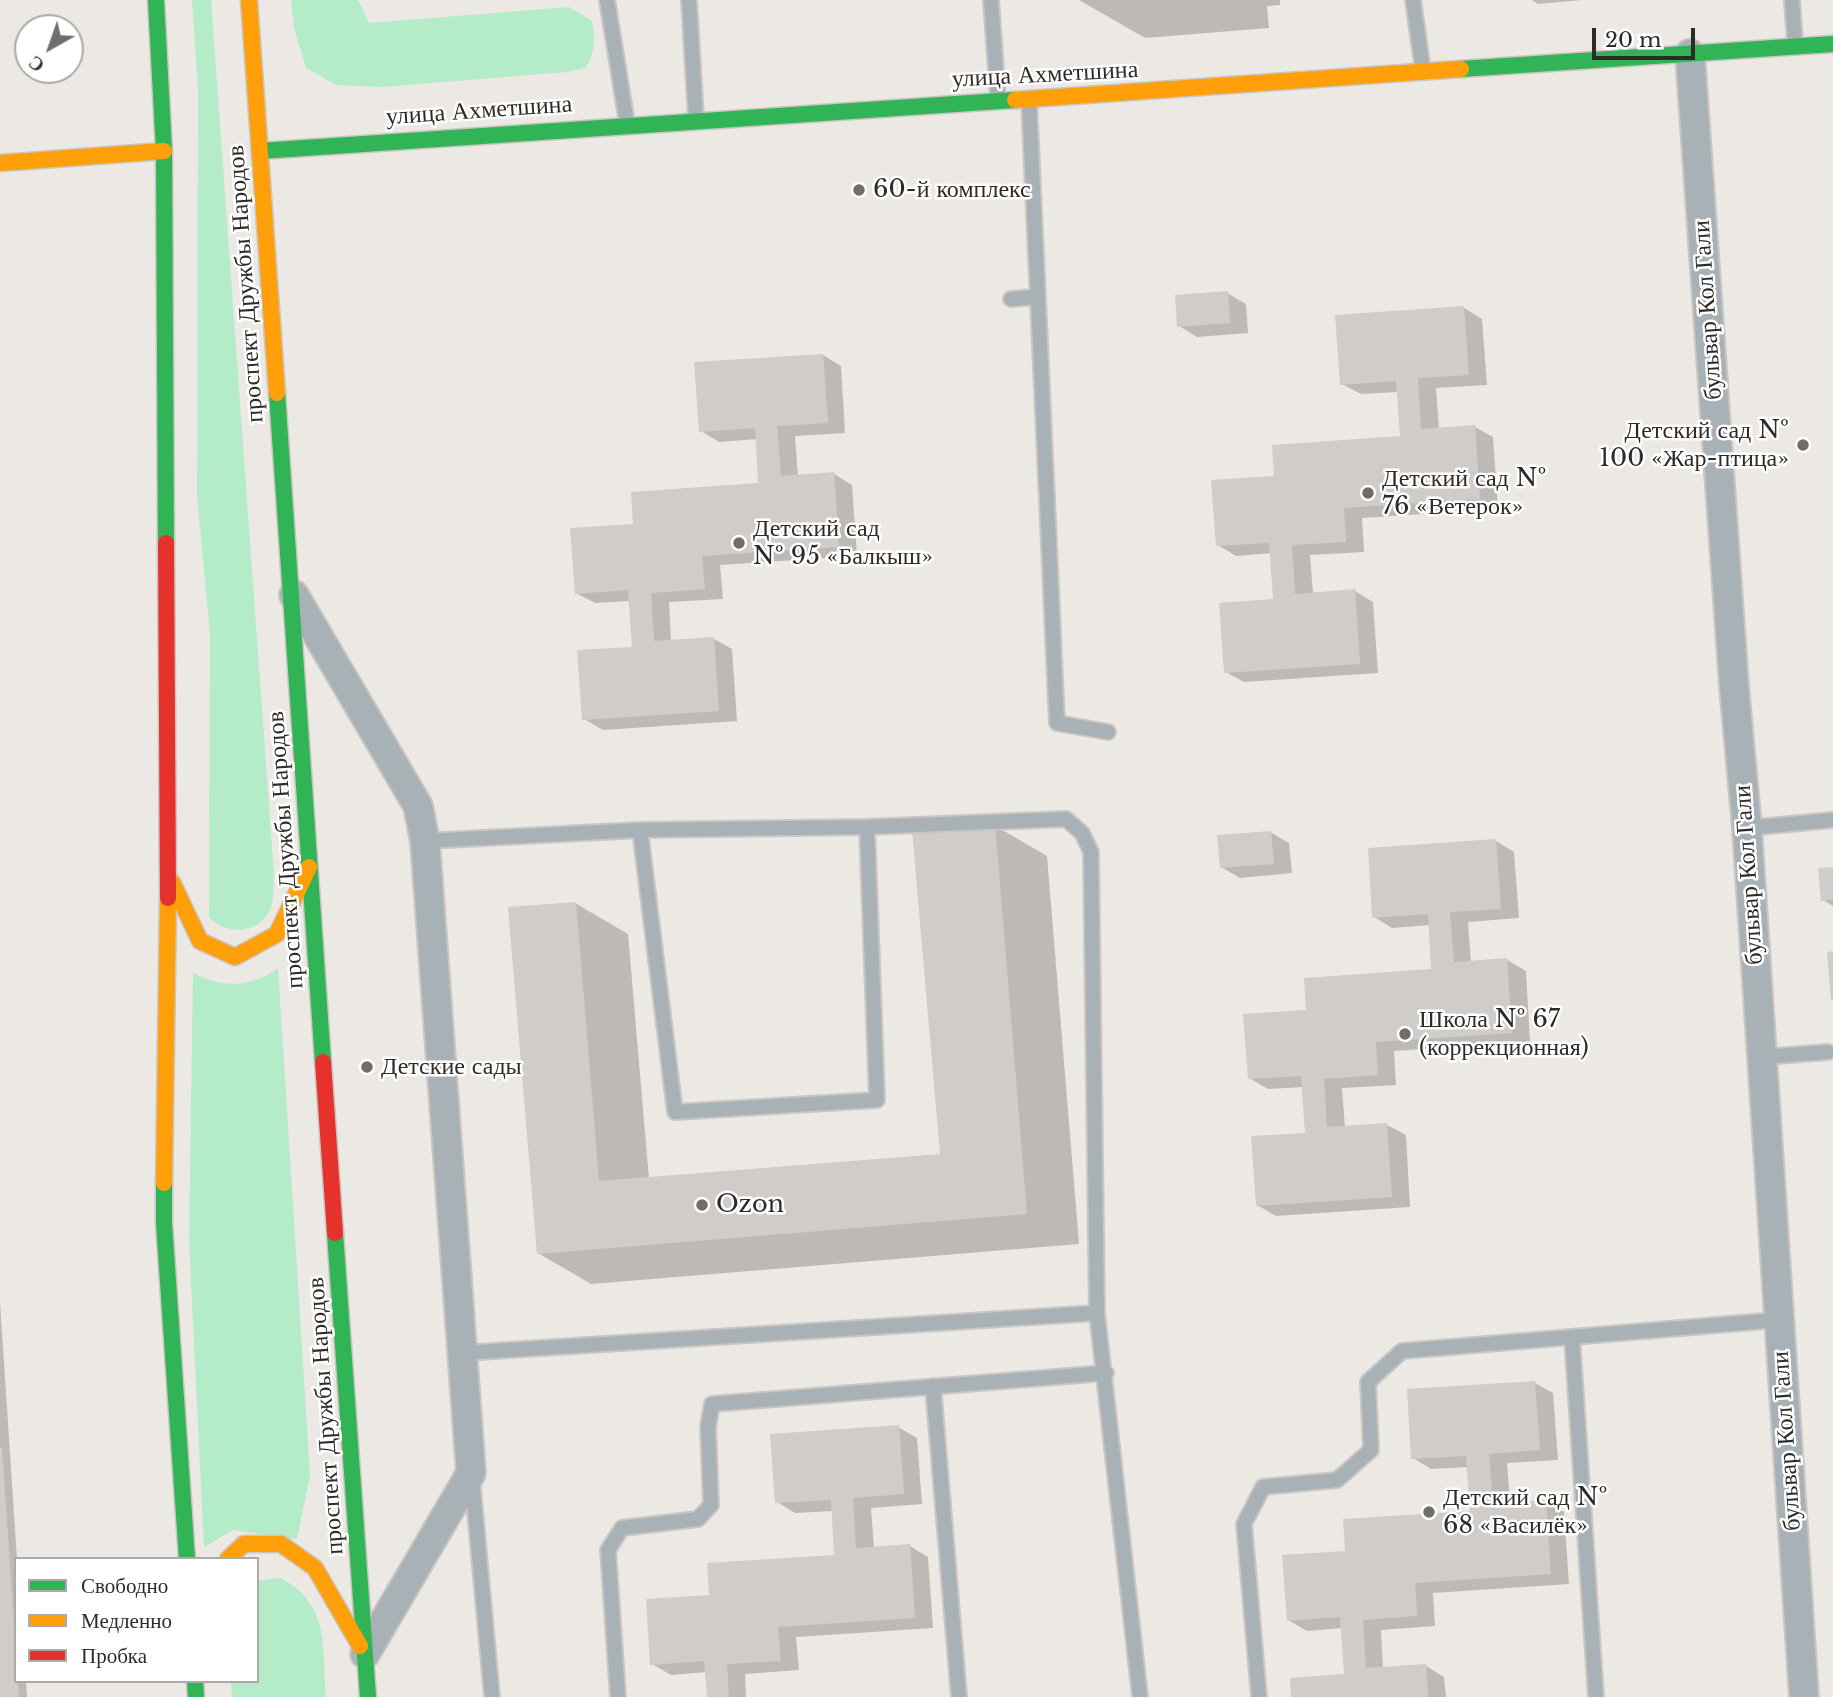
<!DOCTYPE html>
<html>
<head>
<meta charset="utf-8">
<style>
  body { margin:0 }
  #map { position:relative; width:1833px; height:1697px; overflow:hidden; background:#ece8e4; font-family:"Libre Baskerville",serif }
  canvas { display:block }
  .legend { position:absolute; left:14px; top:1557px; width:245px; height:126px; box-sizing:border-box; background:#fff; border:2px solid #abaaa9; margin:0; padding:9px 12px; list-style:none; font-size:21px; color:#2d2b28 }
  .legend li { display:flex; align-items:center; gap:14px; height:35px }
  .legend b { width:35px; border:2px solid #abaaa9 }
  .north { position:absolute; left:14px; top:14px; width:70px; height:70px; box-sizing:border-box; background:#fff; border:2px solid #abaaa9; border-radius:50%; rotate:220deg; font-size:19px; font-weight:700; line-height:28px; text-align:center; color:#2d2b28 }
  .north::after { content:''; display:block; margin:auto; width:24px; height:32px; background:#706d6a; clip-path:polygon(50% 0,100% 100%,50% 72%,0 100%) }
  .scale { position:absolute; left:1592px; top:28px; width:103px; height:32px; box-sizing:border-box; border:4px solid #2d2b28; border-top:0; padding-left:9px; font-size:21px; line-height:24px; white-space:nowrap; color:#2d2b28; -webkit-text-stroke:5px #fff; paint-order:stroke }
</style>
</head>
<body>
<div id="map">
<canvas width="1833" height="1697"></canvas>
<ul class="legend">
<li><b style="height:9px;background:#30b455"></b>Свободно</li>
<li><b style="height:9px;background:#ff9f0a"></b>Медленно</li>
<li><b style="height:9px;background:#e5322d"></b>Пробка</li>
</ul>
<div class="north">С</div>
<div class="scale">20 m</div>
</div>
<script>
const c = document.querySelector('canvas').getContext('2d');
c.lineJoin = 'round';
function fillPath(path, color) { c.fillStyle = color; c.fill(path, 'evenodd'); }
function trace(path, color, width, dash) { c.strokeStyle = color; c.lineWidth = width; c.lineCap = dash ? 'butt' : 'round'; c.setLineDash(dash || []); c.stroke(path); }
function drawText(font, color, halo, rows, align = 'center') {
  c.font = font + ' "Libre Baskerville",serif'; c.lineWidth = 5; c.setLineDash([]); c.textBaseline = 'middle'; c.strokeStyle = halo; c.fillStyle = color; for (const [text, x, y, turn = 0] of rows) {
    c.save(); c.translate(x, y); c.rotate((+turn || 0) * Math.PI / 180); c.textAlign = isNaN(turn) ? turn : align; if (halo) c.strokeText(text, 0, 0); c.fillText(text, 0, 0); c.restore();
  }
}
const green = new Path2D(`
  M192,0H211L274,875C273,884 274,895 272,904C263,934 228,937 209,917L210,634L197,496L198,87Z
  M291,0H358L369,23L569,7L592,21C595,40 596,52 585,68L567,72L382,87L336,85L306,68L294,28Z
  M278,968L310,1475L297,1539L233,1530L204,1547L189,1241L193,973C223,988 251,988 278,968Z
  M280,1578C331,1604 322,1648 326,1697H232L231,1681H257V1581Z`);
const shadow = new Path2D(`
  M1079,0H1280V5L1267,6L1269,28L1145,38Z
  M1532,0H1582L1538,4Z
  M1227,293L1246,304L1248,333L1197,337L1179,326Z
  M1464,308L1482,319L1487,385L1436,388L1439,429L1475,427L1493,437L1498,509L1362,518L1364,552L1310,555L1313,594L1355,591L1373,602L1378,673L1244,682L1226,672L1275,601L1272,553L1236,556L1218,545L1276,478L1401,437L1398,392L1361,394L1342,384Z
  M823,355L841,366L845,433L795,436L798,477L834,474L852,485L857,556L720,565L723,599L669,602L671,641L714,639L732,649L737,721L603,730L584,719L634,648L630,601L595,603L576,593L634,526L760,485L757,439L719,442L701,431Z
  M994,825L1047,856L1079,1244L591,1284L538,1253L575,903L628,934L649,1179L942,1155Z
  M1270,832L1289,843L1292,873L1240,878L1221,867Z
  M1496,841L1514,852L1519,918L1468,922L1471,963L1507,960L1526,971L1530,1042L1394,1051L1396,1085L1342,1088L1345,1128L1387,1125L1406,1135L1410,1207L1276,1216L1257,1205L1307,1134L1304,1087L1268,1089L1249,1078L1308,1011L1433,971L1430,925L1392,928L1374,917Z
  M1833,868V906L1823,900Z
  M0,1302L17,1559L16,1681H26L27,1697H0Z
  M1535,1383L1553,1393L1558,1460L1507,1463L1510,1504L1546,1501L1564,1512L1569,1584L1433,1593L1435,1626L1381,1630L1383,1669L1426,1666L1444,1677L1446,1697H1293L1346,1676L1343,1628L1307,1631L1288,1620L1347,1553L1472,1512L1469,1467L1431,1469L1413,1458Z
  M898,1427L917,1438L922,1504L871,1508L874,1548L910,1546L928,1557L933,1628L796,1637L799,1670L745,1674L746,1697H708L707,1672L671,1675L652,1664L711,1597L836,1557L833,1511L795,1513L777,1502Z`);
const building = new Path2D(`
  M1228,291L1230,323L1177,327L1175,295Z
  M1464,306L1469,375L1418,378L1421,429L1475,425L1480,499L1344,508L1346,542L1292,545L1295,594L1355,589L1360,664L1224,673L1219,603L1273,599L1269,543L1216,546L1211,480L1274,476L1272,445L1400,436L1396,381L1340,385L1335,315Z
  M823,354L828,423L777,426L781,476L834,472L839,547L702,556L705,589L651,593L654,641L714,637L719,711L582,720L577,650L632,647L628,590L575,594L570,528L633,524L631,492L758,483L755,428L699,432L694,362Z
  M995,823L1027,1214L537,1254L508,907L576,902L599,1181L940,1154L912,830Z
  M1271,831L1274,864L1220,868L1217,835Z
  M1496,839L1501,909L1450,912L1454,962L1507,958L1512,1033L1376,1042L1378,1075L1324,1079L1327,1127L1387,1123L1392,1197L1256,1206L1251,1136L1305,1133L1301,1076L1248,1079L1243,1014L1306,1010L1304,978L1431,969L1428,914L1372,918L1368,848Z
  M1833,867V900L1821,901L1818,868Z
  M1833,951V1000H1831L1827,952Z
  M1535,1381L1540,1450L1489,1454L1493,1503L1546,1500L1551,1574L1415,1583L1417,1616L1363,1620L1366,1668L1426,1664L1428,1697H1291L1290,1678L1344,1674L1340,1617L1287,1621L1282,1555L1345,1551L1343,1519L1470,1511L1466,1456L1411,1459L1407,1389Z
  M899,1425L904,1494L853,1498L856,1548L910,1544L915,1618L778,1627L781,1661L727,1664L729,1697H707L704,1661L650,1665L646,1599L709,1595L707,1563L834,1555L831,1500L775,1503L770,1434Z
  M0,1448H2L19,1697H0Z`);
const lane = new Path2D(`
  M607,0L627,123
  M689,0L696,119
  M991,0L998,100
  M1413,0L1423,71
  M1792,0L1795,44
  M1029,100L1057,723L1108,732
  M1011,299L1036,297
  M867,827L1066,819L1082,833L1091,852L1097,1313L1140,1697
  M1747,828L1833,820
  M425,841L640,830L867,827L877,1100L675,1112L640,830
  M1762,1057L1828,1052
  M1572,1337L1596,1697
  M462,1353L1097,1313
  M933,1386L959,1697
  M472,1478L492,1697
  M618,1697L608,1550L622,1528L698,1519L711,1505L708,1427L712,1404L1106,1373
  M1259,1697L1244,1524L1263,1487L1337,1480L1371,1450L1368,1382L1402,1351L1778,1320`);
const street = new Path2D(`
  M1690,54L1734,686L1747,828L1804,1697
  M294,595L418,806L425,841L471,1473L365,1654`);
const fast = new Path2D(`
  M156,0L164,151L166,543
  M1461,69L1833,44
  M260,151L1015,100
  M277,393L323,1062
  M164,1183V1223L187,1559
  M335,1233L368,1697
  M195,1681L196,1697`);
const slow = new Path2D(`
  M249,0L277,393
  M1015,100L1461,69
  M0,163L164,151
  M172,882L200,941L235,957L277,934L309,867
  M164,1183L168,898
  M228,1559L244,1544H281L315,1568L360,1646`);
const jam = new Path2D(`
  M166,543L168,898
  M323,1062L335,1233`);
const markers = [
  [859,190,7,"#706d6a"],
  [1803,445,7,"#706d6a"],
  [1368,493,7,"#706d6a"],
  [739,543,7,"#706d6a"],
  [1405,1034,7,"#706d6a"],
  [367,1067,7,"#706d6a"],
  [702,1205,7,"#706d6a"],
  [1429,1512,7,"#706d6a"]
];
const streetNames = [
  ["улица Ахметшина",1045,75,-3],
  ["улица Ахметшина",479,111,-4],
  ["проспект Дружбы Народов",246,284,-94],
  ["бульвар Кол Гали",1708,310,-94],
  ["проспект Дружбы Народов",286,850,-94],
  ["бульвар Кол Гали",1749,875,-94],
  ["проспект Дружбы Народов",326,1416,-94],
  ["бульвар Кол Гали",1787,1441,-94]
];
const poiNames = [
  ["60-й комплекс",873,190],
  ["Детский сад №",1789,431,"right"],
  ["100 «Жар-птица»",1789,459,"right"],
  ["Детский сад №",1382,479],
  ["76 «Ветерок»",1382,507],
  ["Детский сад",753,529],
  ["№ 95 «Балкыш»",753,557],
  ["Школа № 67",1419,1020],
  ["(коррекционная)",1419,1048],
  ["Детские сады",381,1067],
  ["Ozon",716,1205],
  ["Детский сад №",1443,1498],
  ["68 «Василёк»",1443,1526]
];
fillPath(green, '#b4ebc8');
fillPath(shadow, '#0003');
fillPath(building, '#cfccca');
trace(lane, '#c9c6c3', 18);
trace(street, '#c9c6c3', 32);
trace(fast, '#c9c6c3', 19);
trace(slow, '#c9c6c3', 19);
trace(jam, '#c9c6c3', 19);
trace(lane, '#a8b1b6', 14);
trace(street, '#a8b1b6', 28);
trace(fast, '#30b455', 16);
trace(slow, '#ff9f0a', 16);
trace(jam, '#e5322d', 16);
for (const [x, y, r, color] of markers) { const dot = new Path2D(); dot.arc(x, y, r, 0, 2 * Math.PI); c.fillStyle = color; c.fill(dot); trace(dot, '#fff', 2.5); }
drawText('24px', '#2d2b28', '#fff', streetNames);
drawText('24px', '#2d2b28', '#fff', poiNames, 'left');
</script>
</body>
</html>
